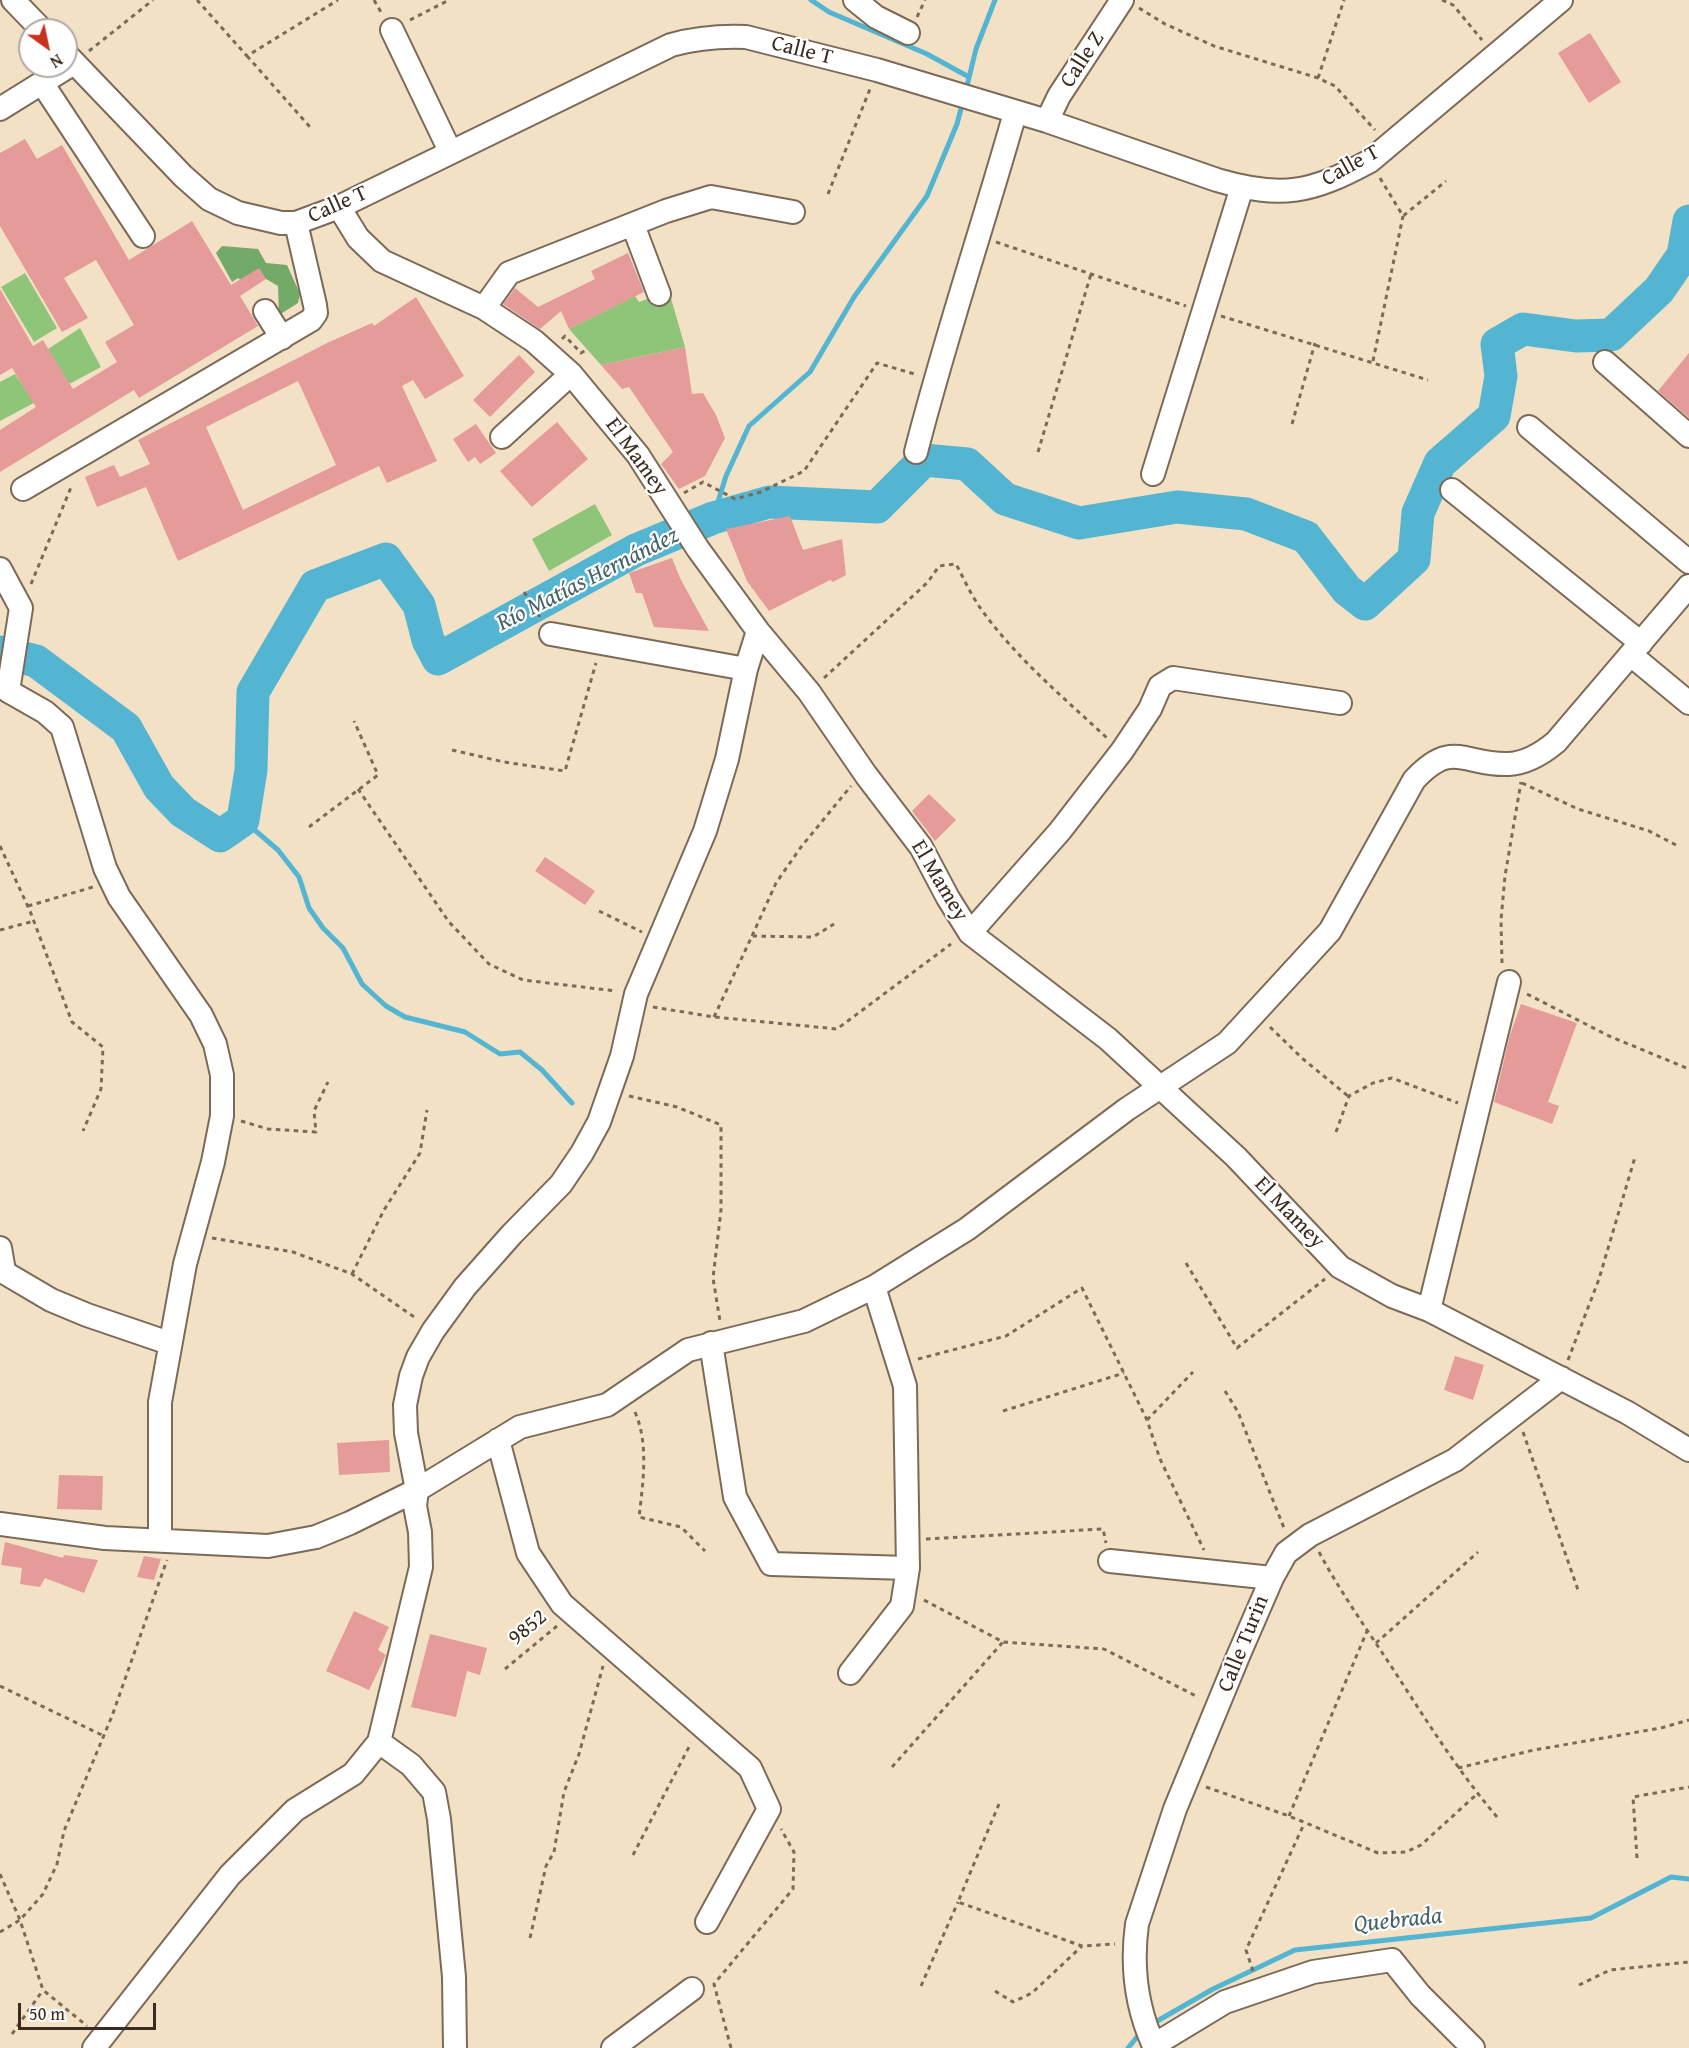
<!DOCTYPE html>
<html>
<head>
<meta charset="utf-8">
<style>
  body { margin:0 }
  #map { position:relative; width:1689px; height:2048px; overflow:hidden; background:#f3e1c5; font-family:"Gentium Book Plus",serif }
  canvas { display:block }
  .north { position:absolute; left:18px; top:18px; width:60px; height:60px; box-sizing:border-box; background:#fff; border:2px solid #b1aaa5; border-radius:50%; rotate:147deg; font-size:16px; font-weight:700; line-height:24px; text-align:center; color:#3b2a1e }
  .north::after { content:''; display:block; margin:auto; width:21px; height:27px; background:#c8321e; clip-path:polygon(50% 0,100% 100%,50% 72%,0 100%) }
  .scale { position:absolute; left:18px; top:2003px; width:138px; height:27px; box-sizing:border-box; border:3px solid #3b2a1e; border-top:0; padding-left:8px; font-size:18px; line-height:21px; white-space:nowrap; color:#3b2a1e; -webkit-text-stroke:4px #fff; paint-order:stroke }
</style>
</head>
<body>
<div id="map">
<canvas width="1689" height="2048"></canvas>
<div class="north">N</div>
<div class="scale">50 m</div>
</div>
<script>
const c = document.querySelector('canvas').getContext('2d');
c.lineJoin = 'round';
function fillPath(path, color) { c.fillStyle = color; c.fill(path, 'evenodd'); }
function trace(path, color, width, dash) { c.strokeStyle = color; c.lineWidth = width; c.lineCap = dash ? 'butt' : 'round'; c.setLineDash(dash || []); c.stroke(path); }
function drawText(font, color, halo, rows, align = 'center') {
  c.font = font + ' "Gentium Book Plus",serif'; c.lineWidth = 4.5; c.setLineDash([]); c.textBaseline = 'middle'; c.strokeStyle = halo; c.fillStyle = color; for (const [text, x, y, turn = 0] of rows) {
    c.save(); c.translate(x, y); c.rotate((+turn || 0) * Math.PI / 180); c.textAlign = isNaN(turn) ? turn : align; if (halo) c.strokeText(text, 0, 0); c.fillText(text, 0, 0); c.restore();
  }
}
const green = new Path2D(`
  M25,273L57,328L34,342L1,287Z
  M669,291L685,347L601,365L569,329L635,296L639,302Z
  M80,328L101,367L0,421V382L15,374L30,396L64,375L48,349Z
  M595,504L612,535L549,571L532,539Z`);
const forest = new Path2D(`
  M222,246L258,249L266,263L287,265L300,294L298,303L279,315L278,286L256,273L243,282L238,278L232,282L216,253Z`);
const stream = new Path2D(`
  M811,0L829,12L927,54L969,77
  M966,90L976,49L995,0
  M713,518L726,476L749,426L810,372L854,297L927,196L957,124L963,101
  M243,820L278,850L299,877L309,908L323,928L343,948L362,984L386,1006L405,1017L465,1032L500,1054L520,1052L542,1070L572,1103
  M1152,2024L1213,1989L1295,1950L1591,1918L1671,1877L1689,1879
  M1128,2048L1142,2031`);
const river = new Path2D(`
  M0,652L36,661L126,728L159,787L183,812L220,836L243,820L251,770L253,692L315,586L386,559L419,605L428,640L438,659L636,550L713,518L769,502L877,507L924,460L967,464L1005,499L1079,523L1177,507L1246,514L1306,537L1347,590L1365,604L1414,559L1418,513L1440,463L1494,416L1501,376L1497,344L1523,329L1576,336L1611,335L1659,290L1683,255L1689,221`);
const building = new Path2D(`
  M1590,33L1621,82L1589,103L1558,53Z
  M25,139L37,159L62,145L129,260L192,221L231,285L259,268L266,279L240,296L258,326L139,398L134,390L0,472V430L36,407L12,368L0,375V289L33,346L43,340L73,389L117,362L105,342L134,325L96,260L64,278L88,318L62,332L0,226V153Z
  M628,253L644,292L569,329L561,311L540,329L503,304L515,288L538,307L595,279L591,271Z
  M416,297L464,376L425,399L413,380L402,386L437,461L387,483L379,466L178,561L146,487L97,507L85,477L114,465L120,477L150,464L138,440L327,343L372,323L374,326ZM298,381L336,465L243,510L206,427Z
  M685,347L692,394L703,393L716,415L725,438L705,476L679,489L661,464L673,452L629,387L622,389L601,365Z
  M1689,353V418L1658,391Z
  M519,355L535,372L490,417L473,400Z
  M557,422L588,459L532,507L500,471Z
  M476,424L496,453L480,464L475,457L468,462L453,439Z
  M790,516L803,550L842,539L846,575L833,582L830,580L769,611L747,581L726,529Z
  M672,558L680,578L709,631L654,627L642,593H636L629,573Z
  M929,794L956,820L935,841L912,811Z
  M545,857L595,891L585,905L535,871Z
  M1521,1004L1577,1023L1548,1102L1559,1106L1552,1124L1494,1102L1510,1035Z
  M1455,1356L1484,1365L1473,1400L1444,1390Z
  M389,1440L390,1472L339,1475L337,1443Z
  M59,1475L103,1476L102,1510L57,1509Z
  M5,1542L63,1558L64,1555L98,1560L84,1593L45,1578L40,1587L20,1584L22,1568L1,1565Z
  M144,1556L161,1559L154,1580L137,1577Z
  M354,1611L389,1627L378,1650L386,1655L369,1690L326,1671Z
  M430,1634L487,1648L480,1675L467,1671L456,1717L411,1707Z`);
const path = new Path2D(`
  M197,0L247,56L338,0
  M374,0L382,14
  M1442,0L1453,5L1482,40
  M1139,8L1165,24L1214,46L1318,78L1335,86L1375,130
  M917,17L925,0
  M410,20L449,0
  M89,51L153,0
  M247,56L310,127
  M1318,78L1344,0
  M1380,178L1403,216L1446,181
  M828,194L870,89
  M996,242L1186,306
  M1221,316L1428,380
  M562,339L565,336L581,353L586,350
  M1373,361L1403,216
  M1292,424L1315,343
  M1038,452L1091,274
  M684,493L703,482L735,499L761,492L804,471L877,363L918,375
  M31,584L72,485
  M524,592L540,617
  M824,678L928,582L939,566L956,564C964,579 971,595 981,609C1016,658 1063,697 1107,738
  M452,750L504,762L565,771L596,663
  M1522,783L1578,809L1649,831L1676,845
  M358,789L449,922L489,964L523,980L616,991
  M309,827L378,775L354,721
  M0,846L30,911L72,1022L103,1047L101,1089L83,1131
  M28,906L93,887
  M599,911L642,932
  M0,930L34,921
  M752,936L776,883L801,847L851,786
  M1502,963L1501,920L1505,876L1521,782
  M1527,994L1609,1036L1689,1069
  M653,1007L714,1017L837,1029L951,944
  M714,1017L752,936L813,937L834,924
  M1270,1027L1303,1059L1348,1096
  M629,1096L677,1107L721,1125V1210L713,1278L720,1321
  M241,1121L268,1129L316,1132L314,1111L328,1082
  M1336,1132L1349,1096L1373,1083L1392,1078L1458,1103
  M212,1238L293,1252L352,1274L417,1319
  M1186,1263L1237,1348L1325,1279
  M352,1274L384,1210L420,1153L427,1110
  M918,1359L1006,1336L1082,1288L1147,1420L1160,1459L1204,1550
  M1568,1360L1599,1279L1635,1157
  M1225,1391L1238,1412L1284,1528
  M1003,1411L1124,1373
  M635,1412C649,1444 643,1483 639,1517L681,1527L705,1551
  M1147,1420L1193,1372
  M1523,1432L1578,1590
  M926,1539L1103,1529L1106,1543
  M1319,1552C1341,1593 1368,1631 1393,1669C1426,1720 1458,1771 1497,1817
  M924,1600L1003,1642L1104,1649L1198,1697
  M1376,1643L1478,1552
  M505,1669L557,1626
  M0,1686L104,1736
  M892,1767L1003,1642
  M1458,1768L1534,1750L1661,1728L1689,1720
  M1206,1787L1289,1816L1378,1853L1406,1852L1421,1845L1477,1794
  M999,1804L958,1902L1082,1946L1115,1944
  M1289,1816L1367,1631
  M633,1855L691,1743
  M1637,1858L1633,1797L1689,1787
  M0,1874L20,1920L43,1990L87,2026
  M0,1932L20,1920L43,1894L57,1864L64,1831L112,1716L167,1560
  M530,1938L546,1866L554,1852L564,1792L579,1754L603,1666
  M1253,1971L1246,1950L1304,1824
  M1579,1985L1610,1970L1689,1962
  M921,1986L958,1902
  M995,1991L1013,2002L1032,1993L1082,1946
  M12,2034L43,1990
  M731,2048L714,1984L793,1889L794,1852L781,1829`);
const minor = new Path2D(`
  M13,0L42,30
  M855,0L876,17L908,33
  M392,30L450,151
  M66,54L183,176L209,199L238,213L281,223H296L339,207L671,45C696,38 720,36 746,37L877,70L1047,121L1217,180C1282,199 1311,193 1370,161L1561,0
  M42,83L143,236
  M0,109L74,63
  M1047,121L1059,96L1122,0
  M339,207L358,238L382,261L484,308L534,341L571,374L638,455L698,549L758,631L809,692L866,775L921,847L948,898L970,933L1108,1039L1236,1157L1340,1267L1392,1296L1429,1310L1628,1413L1689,1450
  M633,225L659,294
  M484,308L509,273L666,211L711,197L793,212
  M265,311L282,338
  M1605,362L1689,436
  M1529,427L1689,562
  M502,437L571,374
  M916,452C945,338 983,226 1015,113
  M1153,474L1242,187
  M23,489L311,320L316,313L315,305L296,223
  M1452,490L1641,643
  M0,569L21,608L8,691
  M551,634L746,669
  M1631,655L1689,703
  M8,691L45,712L62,727L105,868L119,897L201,1015L215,1044L222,1075V1116L213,1162L185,1264L160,1402V1540
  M970,933L1060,831L1122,751L1150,709L1160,686L1173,678L1340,703
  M0,1248L4,1271
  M0,1270L51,1300L87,1315L169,1343
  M1429,1310L1509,982
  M711,1343L735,1497L771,1564L908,1568
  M498,1440L528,1553L562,1604L750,1768L769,1809L707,1922
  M0,1524L105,1538L268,1546L316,1537L350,1523L417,1490L520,1427L607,1405L688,1350L804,1321L874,1287L967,1229L1127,1109L1227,1043L1330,931L1414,780C1453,738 1464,766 1509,764C1526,763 1544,752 1556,742L1689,586
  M1110,1561L1272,1578
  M850,1673L902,1606L908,1568L905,1386L874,1287
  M379,1742L411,1765L434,1792L439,1819L454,1977L455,2048
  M1154,2045L1225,2002L1313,1972L1392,1960L1420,1995L1473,2048
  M94,2048L230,1875L295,1810L353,1774L379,1742L421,1567L420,1532L415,1506L417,1490L406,1433L405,1405L411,1376L418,1357L433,1331L465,1287L512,1234L561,1184L582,1153L599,1122L622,1056L636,994L705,831L727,759L746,669L758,631
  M613,2048L692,1989
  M1155,2048C1136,2008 1131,1968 1137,1924L1175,1809L1239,1654L1272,1578L1286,1553L1310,1535L1455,1460L1561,1378`);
const streetNames = [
  ["Calle T",802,51,14],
  ["Calle Z",1083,60,-57],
  ["Calle T",1351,166,-29],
  ["Calle T",338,205,-24],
  ["El Mamey",636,457,54],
  ["El Mamey",939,881,59],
  ["El Mamey",1289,1213,46],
  ["9852",528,1628,-40],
  ["Calle Turin",1244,1644,-68]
];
const waterNames = [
  ["Río Matías Hernández",588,580,-27],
  ["Quebrada",1398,1921,-6]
];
fillPath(green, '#8fc578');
fillPath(forest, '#73aa68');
trace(stream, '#53b5d2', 5);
trace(river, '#53b5d2', 33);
fillPath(building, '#e49b9a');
trace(minor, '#7b6a58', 26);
trace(path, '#7b6a58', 3, [4.5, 4.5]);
trace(minor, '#fff', 22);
drawText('22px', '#3b2a1e', '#fff', streetNames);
drawText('italic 24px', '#456266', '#fff', waterNames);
</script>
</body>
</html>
